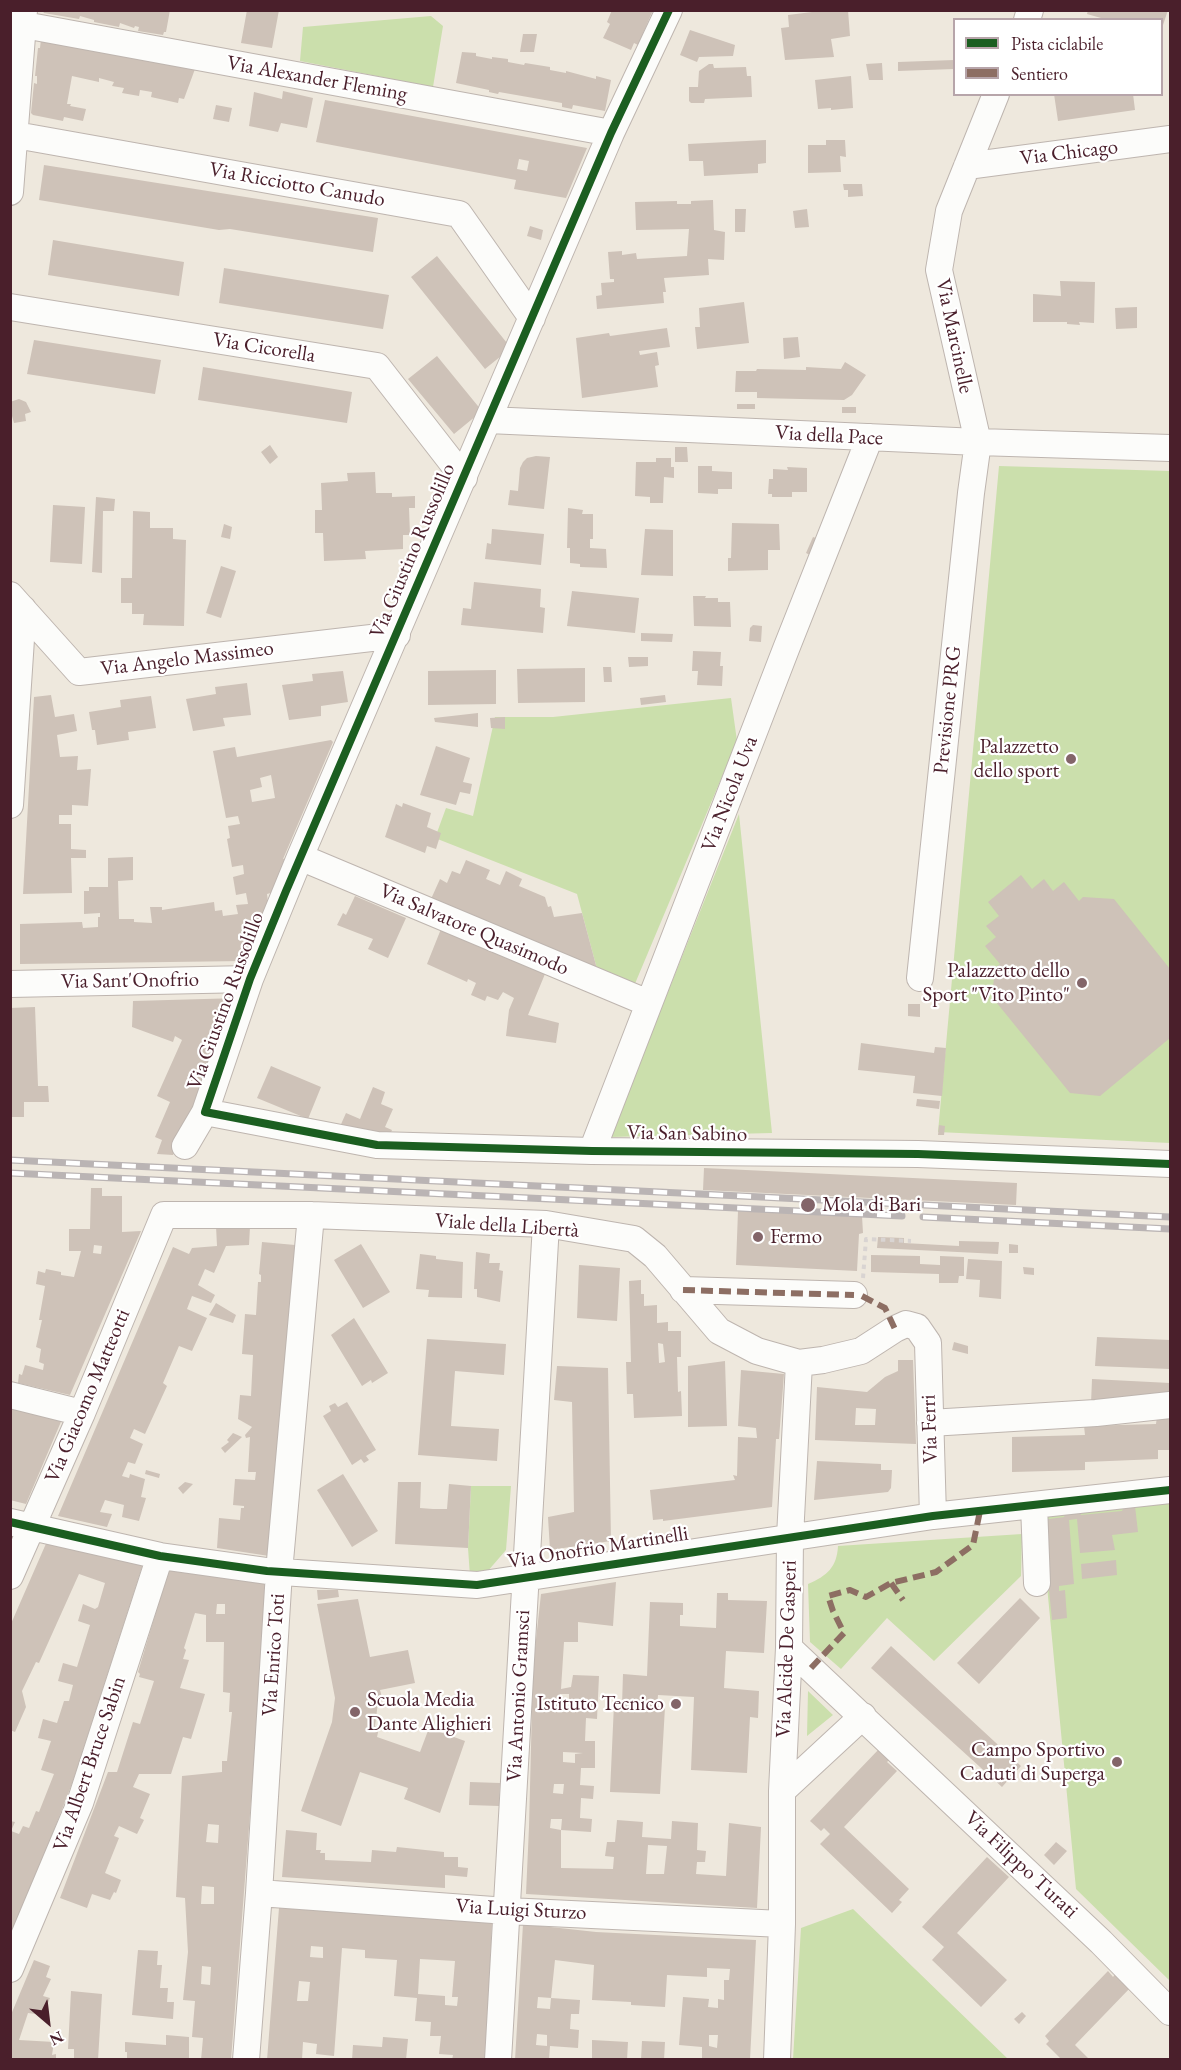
<!DOCTYPE html>
<html>
<head>
<meta charset="utf-8">
<style>
  body { margin:0 }
  #map { position:relative; width:1181px; height:2070px; overflow:hidden; background:#eee8dd; font-family:"EB Garamond",serif }
  canvas { display:block }
  .frame { position:absolute; inset:0; border:12px solid #4a1f2b; pointer-events:none }
  .legend { position:absolute; left:953px; top:18px; width:210px; height:78px; box-sizing:border-box; background:#fff; border:2px solid #b7a5aa; margin:0; padding:8px 10px; list-style:none; font-size:18px; color:#4a1f2b }
  .legend li { display:flex; align-items:center; gap:12px; height:30px }
  .legend b { width:30px; border:2px solid #b7a5aa }
  .north { position:absolute; left:18px; top:1992px; width:60px; height:60px; -webkit-text-stroke:4px #fff; paint-order:stroke; rotate:152deg; font-size:16px; font-weight:700; line-height:24px; text-align:center; color:#4a1f2b }
  .north::after { content:''; display:block; margin:auto; width:21px; height:27px; background:#4a1f2b; clip-path:polygon(50% 0,100% 100%,50% 72%,0 100%) }
</style>
</head>
<body>
<div id="map">
<canvas width="1181" height="2070"></canvas>
<div class="frame"></div>
<ul class="legend">
<li><b style="height:8px;background:#1b5e20"></b>Pista ciclabile</li>
<li><b style="height:8px;background:#8d6e63"></b>Sentiero</li>
</ul>
<div class="north">N</div>
</div>
<script>
const c = document.querySelector('canvas').getContext('2d');
c.lineJoin = 'round';
function fillPath(path, color) { c.fillStyle = color; c.fill(path, 'evenodd'); }
function trace(path, color, width, dash) { c.strokeStyle = color; c.lineWidth = width; c.lineCap = dash ? 'butt' : 'round'; c.setLineDash(dash || []); c.stroke(path); }
function drawText(font, color, halo, rows, align = 'center') {
  c.font = font + ' "EB Garamond",serif'; c.lineWidth = 4.5; c.setLineDash([]); c.textBaseline = 'middle'; c.strokeStyle = halo; c.fillStyle = color; for (const [text, x, y, turn = 0] of rows) {
    c.save(); c.translate(x, y); c.rotate((+turn || 0) * Math.PI / 180); c.textAlign = isNaN(turn) ? turn : align; if (halo) c.strokeText(text, 0, 0); c.fillText(text, 0, 0); c.restore();
  }
}
const green = new Path2D(`
  M431,16L443,26L433,87L300,61L303,27Z
  M999,466L1170,471V1143L938,1132Z
  M731,698L737,741L634,986L597,969L577,894L435,838L446,808L473,816L495,717H553Z
  M739,814L772,1133L610,1137Z
  M471,1486H511L506,1550L487,1572L470,1576L468,1548Z
  M1170,1503V1981L1076,1889L1040,1513Z
  M1022,1534L1021,1576L934,1661L887,1618L841,1669L810,1642L808,1584C827,1576 837,1567 838,1546Z
  M808,1691L833,1715L807,1736Z
  M853,1909L1008,2059H793L801,1928Z`);
const building = new Path2D(`
  M42,10H170L166,32H164L163,35L138,31L139,27L135,26L134,28L120,23L119,27L94,22V20L80,16L79,19L44,13Z
  M247,10H279L272,48L241,43Z
  M612,10H653L638,45L634,43L631,50L603,38L610,24L607,22Z
  M828,10H848L850,36L831,39L834,57L785,60L781,28L789,27L788,15Z
  M1088,10H1168L1162,28V20H1108L1087,14Z
  M690,30L735,45L733,56L699,57L697,62L680,55Z
  M523,34H537L534,52H520Z
  M41,39L192,66L191,69H195L184,99L179,98L178,103L151,97L152,92L140,90L139,96L122,93L124,88L112,86L114,82L99,78V82L72,76L67,104H71L70,106L86,109L83,121L64,117L63,121L33,115L31,113L34,83L37,84V76H35L38,48H40Z
  M462,52L476,53V56L492,59V57L508,59V62L524,65L525,63L550,67V70L566,73V71L596,79V76L611,80L605,111L573,105L572,109L562,107V103L499,92L498,94L489,92V90L456,83Z
  M954,60V69L898,71V62Z
  M882,63L883,80H869L866,64Z
  M709,64H713L714,68L746,67L747,76H751L752,97L705,99L704,103H691L689,101V87H698L699,71Z
  M851,76L853,108L831,110V108L818,109L815,80Z
  M283,91L313,98L307,128L281,123L278,132L249,126L254,92L282,99Z
  M1054,94H1133L1135,110L1058,121Z
  M325,100L587,148L566,198L514,189L516,180L316,142ZM519,159L529,161L527,171L517,169Z
  M216,105L232,108L229,122L213,119Z
  M766,140V163L758,164V173L704,176L703,161H689L688,144Z
  M826,140H845L846,157L840,156L841,172L808,173V145H826Z
  M44,165L378,218L373,252L230,229L219,230L39,200Z
  M843,184H862L863,196L848,197V190H844Z
  M713,200L714,230L725,232L724,260L708,259L709,275L664,278L666,292H663L664,303L597,309L596,296L602,295L601,283L614,282V279H610L608,252L622,251V255L636,253L637,259L687,256L689,229L636,230L635,202L677,201V204H691V201Z
  M735,209H746L745,232H735Z
  M807,209L809,227L795,228L793,211Z
  M530,226L543,230L541,240L527,236Z
  M53,240L184,262L179,296L48,275Z
  M437,256L511,348L485,369L411,277Z
  M224,268L389,295L383,329L219,303Z
  M1060,281L1095,282L1094,323L1079,322L1080,325L1067,324V322H1033V294L1061,296Z
  M744,302L749,343L697,349L695,327H700L699,308Z
  M1137,307V328L1116,329L1115,308Z
  M667,328L670,347L639,351L640,355L657,352L659,365L655,366L658,387L582,398L576,338L609,333L610,336Z
  M798,337L800,357L784,359L783,338Z
  M34,340L161,360L155,394L27,374Z
  M437,356L482,411L454,434L408,379Z
  M845,362L866,375L852,395L844,400L757,398V392H735L736,371H756L757,369L806,370V367L841,369Z
  M203,367L352,392L347,423L198,400Z
  M19,399L26,402L31,412L25,414L26,421L14,423L12,416L10,417V402Z
  M737,404H755V409H737Z
  M842,407H856V413H842Z
  M270,445L278,457L270,464L261,452Z
  M675,447H687L688,462H675Z
  M536,456L550,457L544,509L508,505L510,490L518,491L520,468L523,462L527,458Z
  M656,458H671V467H674V478L664,477L663,503H650V497L635,496L636,462H656Z
  M698,466H712V471L732,472V489H718V494L698,493Z
  M787,467L807,468V492H792V497H772V494H768L769,479H773V469L788,470Z
  M375,472L376,493H392V497L415,496V508H409L410,535H403V549L365,551L366,559L324,561L323,533H315V510H322L321,483L348,481L347,473Z
  M96,497L115,499L114,511H103L102,573L92,572Z
  M53,505L85,507L82,564L50,562Z
  M568,508L583,510L582,514H593V539H590V548L606,549L607,568L580,567V564L570,563V548H567Z
  M133,511L150,512V528H173V539L186,540L184,626L143,625L144,614H132V603H121V578H132Z
  M732,523L779,524L780,550H768V570L728,571V558H731Z
  M224,524L232,527L230,539L221,537Z
  M492,529L544,534L541,565L485,559L487,543L491,544Z
  M645,529L673,530V576L641,575Z
  M813,537L819,539L812,556L806,553Z
  M221,566L236,571L221,618L206,613Z
  M474,582L541,589L540,607L545,608L543,633L461,625L463,608L471,609Z
  M572,591L639,598L635,633L567,626Z
  M693,596H706L705,598H718V602H730L731,627L694,626Z
  M753,625L762,626L761,642L749,641L750,628Z
  M641,633L673,634L672,642L641,641Z
  M693,651L721,652L720,666H723L722,686L697,685L698,671H692Z
  M628,657H648V666L629,667Z
  M603,667H611L612,682H604Z
  M585,668V702L518,703L517,669Z
  M496,670V704L428,705V671Z
  M343,671L348,702L321,706V716L289,720L282,685L313,681L312,674Z
  M247,683L251,715L223,718L225,726L193,731L186,699L216,694L215,687Z
  M51,695L55,717L74,714L77,731L57,735L60,757L78,756L77,770L91,769L88,806L72,805V815H59V824H71V849L86,850V858H71L72,893L23,894L34,697Z
  M665,695L666,702L641,705L640,698Z
  M151,696L156,728L128,732L129,740L97,745L95,730H92L89,712L121,707L120,700Z
  M478,713V727L435,722L434,718Z
  M505,717V729L491,728L490,718Z
  M331,740L333,742L283,859L291,857L278,891L267,894L268,902L244,961L20,964V924L82,922L83,928L98,927V917H100V913L84,914V891H89V887H108V858L133,857V880L118,881L119,919H134V922L152,923L150,907H162V910L214,902L215,911L222,910L223,916L238,914L236,905L248,904L246,893L236,895L233,877L244,874L243,865L232,867L227,839L230,838L228,826L240,824L238,816L226,818L213,751L235,747L237,757ZM271,775L275,798L252,802L250,790L262,787L260,778Z
  M436,746L470,758L463,782L472,784L470,794L460,792L456,805L420,795Z
  M403,803L431,813L427,827L441,833L436,849L427,846L425,853L385,837L396,804L402,807Z
  M466,860L490,870L486,879L500,885L506,871L522,879L519,886L545,897L548,907L551,906L554,917L582,913L597,969L431,899L440,879L447,883L452,871L460,874Z
  M1021,875L1032,889L1044,879L1053,891L1064,882L1079,901L1083,897L1114,899L1170,969V1038L1100,1096L1070,1093L992,997L995,968L1000,964L985,946L996,937L986,926L999,916L988,902Z
  M355,896L406,918L388,958L368,949L373,939L337,925L343,913L346,915Z
  M441,929L545,974L528,1015L559,1023L556,1043L506,1036L509,1010L514,998L503,992L498,1000L487,996L485,1001L471,995L476,983L468,979L467,982L427,964Z
  M240,998L173,1155L157,1154L162,1140L155,1137L170,1102L157,1096L182,1040L175,1036L173,1042L132,1027L133,1001Z
  M908,1004H920V1017L908,1016Z
  M35,1007L38,1086H48L49,1102H24V1117H10V1008Z
  M861,1043L934,1053L935,1047L946,1048L942,1096L913,1093L915,1076L858,1070Z
  M271,1066L321,1087L308,1119L257,1098Z
  M373,1087L385,1092L381,1104L393,1109L385,1127L392,1130L388,1139L338,1131L346,1113L360,1119Z
  M917,1099L940,1101L939,1109L916,1106Z
  M939,1125L945,1126L944,1135H938Z
  M704,1168L1017,1183L1016,1205L703,1190Z
  M91,1188H102V1196H122V1232L141,1231L70,1395L18,1383L19,1374L22,1375L25,1365L43,1370L44,1364L39,1362L41,1349L36,1347L42,1320H39L45,1286L36,1284L38,1271L45,1273L46,1269L61,1272V1275L74,1277L81,1251H69V1229H90ZM94,1245L102,1246L101,1254L93,1253Z
  M738,1211L862,1216L863,1233L859,1234L857,1271L736,1265Z
  M216,1226L250,1227L249,1245L226,1246L214,1273L205,1269L198,1285L215,1295L211,1303L192,1296L187,1309L207,1318L192,1351L179,1346L163,1383L167,1386L145,1434L134,1429L130,1438L143,1444L135,1464L128,1462L122,1476L129,1478L130,1474L145,1479L141,1497L146,1498L139,1521L122,1517L124,1505L105,1500L100,1512L112,1514L107,1527L58,1516L173,1247L189,1254L192,1248L217,1246Z
  M878,1237L904,1238V1243L959,1246V1241L999,1242L998,1254L877,1248Z
  M262,1242L295,1245L269,1556L217,1548L219,1518L240,1520L241,1508H244V1506L233,1505L235,1479L255,1480L256,1472H248L250,1437L246,1438L245,1435L252,1427L238,1419L240,1395L251,1396L253,1355L242,1354L245,1314L256,1315L258,1282H261V1275L259,1274Z
  M361,1244L390,1292L363,1308L334,1260Z
  M1009,1244L1018,1245V1253H1009Z
  M476,1252L490,1254L489,1263H500L499,1270L503,1271L500,1302L477,1297V1289H474Z
  M420,1254L436,1256V1259L463,1262L462,1298L428,1297L429,1290L416,1289Z
  M871,1255L920,1256V1264L940,1265V1256L964,1257V1276H959L958,1283H939V1274L871,1272Z
  M968,1259L1002,1261L1001,1299L979,1297L980,1280L966,1279Z
  M579,1265L620,1268L617,1321L577,1318Z
  M1023,1267L1034,1268V1275L1024,1274Z
  M641,1280V1294H644V1306L657,1305V1323L668,1322V1331H681V1357H677L678,1392L681,1391L682,1416L634,1418L633,1394H627L626,1362H631L629,1281ZM658,1343L663,1344L665,1362L659,1363Z
  M216,1303L236,1315L233,1323L209,1315Z
  M354,1318L388,1373L372,1383L371,1380L362,1386L331,1335Z
  M1097,1337L1170,1340V1369L1095,1366Z
  M427,1339L506,1344L504,1375L455,1371L451,1426L499,1429L497,1461L418,1455Z
  M954,1342L968,1346V1354L952,1350Z
  M898,1360H913L916,1444L815,1440L817,1387L867,1392L885,1377L898,1371ZM856,1408L876,1409L875,1425H855Z
  M725,1361L727,1426L688,1427V1366Z
  M557,1366L608,1368L611,1541L550,1550L548,1517L574,1512L572,1402L554,1400Z
  M741,1370L784,1374L779,1439H776L772,1507L663,1521V1519L653,1520L650,1490L735,1480L733,1475L737,1476L738,1437L757,1438L756,1428L738,1426Z
  M1092,1379L1170,1383V1393L1091,1404Z
  M347,1402L376,1450L366,1456L369,1460L364,1463L361,1459L352,1465L323,1416L331,1411L329,1406L335,1403L338,1407Z
  M10,1404L63,1417L26,1504L10,1500Z
  M1157,1416H1170V1450H1158V1459L1085,1462V1470L1012,1472V1437L1085,1435L1084,1426L1156,1424Z
  M233,1433L242,1437L225,1453L221,1448L229,1442L227,1440Z
  M817,1461L881,1464V1470H892L891,1488L888,1492L814,1500Z
  M146,1470L160,1474L159,1478L145,1474Z
  M343,1474L378,1531L352,1547L317,1490Z
  M185,1482L193,1484L183,1494L178,1488Z
  M398,1482H421L420,1508L433,1509H447L449,1484L471,1486L468,1548L395,1544Z
  M1135,1506L1138,1532L1112,1535L1115,1550L1080,1553L1077,1519L1069,1520L1074,1584L1059,1586V1591L1065,1590L1067,1618L1052,1620L1042,1520L1064,1517L1065,1514L1080,1512L1081,1515L1122,1511L1124,1507Z
  M48,1539L144,1561L73,1781L11,1941L10,1821L15,1822L11,1831L19,1834L23,1826L29,1828L36,1811L39,1812L54,1774L41,1770L51,1741L38,1738L43,1719L57,1723L64,1701H69L73,1685L58,1681L63,1663L77,1667L90,1625L78,1621L83,1604L95,1609L98,1607L105,1583L79,1574L39,1663L36,1662L22,1691L26,1707L15,1732L10,1730V1626Z
  M1116,1560L1117,1575L1082,1579L1081,1564Z
  M170,1565L268,1581L231,2060H201L203,2038L192,2037L195,2001L183,2000L188,1952L185,1898L176,1897L182,1776L222,1772V1761H227L232,1712H229L230,1693L223,1692L224,1642H206V1615L195,1613L184,1648L186,1650L183,1659L189,1660L180,1688L205,1694L191,1739L183,1737L171,1774H139L133,1787L150,1794L140,1818L144,1820L137,1834L119,1826L114,1836L119,1838L105,1873L121,1880L116,1893L114,1892L110,1900L92,1894L87,1908L60,1898L108,1772H117L133,1722L140,1724L154,1681L139,1677L140,1674L138,1672ZM217,1604H225V1614H216ZM208,1824L219,1825L218,1843L206,1842ZM202,1886L214,1887V1904H201ZM202,1966L211,1967L210,1985L201,1984Z
  M616,1582L613,1626L578,1622V1642H564L561,1689L571,1687L573,1675L599,1676L597,1719L586,1718L585,1741H595V1768H581L580,1785L594,1786L593,1799L581,1798L580,1818L592,1819L591,1832L561,1830L562,1819H551L550,1828L561,1830V1868L613,1869L614,1857L605,1856L607,1842H615L617,1820L643,1822L642,1837L671,1839L672,1821L698,1823L697,1850L706,1851L705,1862H697L696,1874L726,1876L729,1823L761,1827L757,1908L526,1894L529,1827L533,1667L541,1594ZM560,1694H569V1712L561,1711ZM563,1752L583,1753L575,1754V1763L563,1762ZM554,1784H564L563,1794L553,1793ZM648,1845L667,1846L664,1874H646Z
  M317,1590H338L339,1597L318,1600Z
  M717,1593H728V1600L767,1601L764,1653L726,1651L724,1688L759,1691L758,1718L750,1717L747,1773L691,1770L694,1697L658,1695L657,1706L665,1707L660,1794L610,1792L614,1704L622,1705L623,1674L647,1676L650,1602L683,1603V1615H680V1626L716,1628Z
  M1020,1598L1040,1618L979,1684L957,1663Z
  M358,1599L370,1657L408,1650L415,1683L380,1690L383,1701L378,1702L375,1726L379,1728L377,1737L420,1752L429,1728L465,1741L440,1813L404,1799L408,1788L360,1772L341,1826L301,1811L332,1722L335,1698L317,1604Z
  M891,1646L1021,1766L1002,1787L871,1668Z
  M879,1749L890,1759L887,1762L897,1771L844,1827L909,1889L899,1900L902,1902L892,1913L820,1844L830,1834L824,1828L821,1831L810,1821Z
  M470,1782L500,1783L499,1806L469,1805Z
  M286,1830L317,1833L316,1850H321L320,1853H325V1860L371,1862L372,1850L396,1852L397,1847L444,1852V1857H458V1867L468,1868L467,1877L445,1875V1888L282,1877Z
  M1056,1842L1067,1851L1054,1865L1044,1855Z
  M987,1857L1009,1877L957,1933L1007,1980L981,2007L932,1960L944,1947L922,1927Z
  M279,1908L492,1922L486,2060H452L453,2055L439,2054L441,2036H430L431,2022L415,2021L417,1998L394,1996L397,1960L365,1958V1950L342,1948L334,2056L316,2054L317,2044L303,2042L302,2060H267ZM311,1946L323,1947V1958L310,1957ZM420,1959L455,1961L452,1997H458L457,2006L445,2005V1996L418,1994ZM299,1981L310,1982L308,2001H297Z
  M523,1924L596,1932L756,1940L750,2060H702V2047L679,2045L683,1997L709,1999L708,2007L718,2008V1999L724,2000V1980H729L730,1969L707,1968V1977L667,1975L665,2007L631,2005V2002L592,2000L594,1965L555,1960L551,1998L538,1997L537,2008L550,2009L551,1998L580,2000L579,2014H571L570,2029L579,2030L578,2048L550,2046L549,2060H515ZM537,2034L547,2035V2046L536,2045ZM709,2035H718L717,2048L709,2046Z
  M138,1950L158,1951L157,1965H162L160,1988H168L167,2002H174L173,2019L132,2015Z
  M34,1960L50,1966L46,1977L51,1979L43,1996L50,1998L43,2015L28,2013L19,2040L54,2042L52,2055L56,2054V2060H10V2017Z
  M1108,1971L1113,1977L1116,1973L1131,1987L1075,2045L1090,2060H1062L1046,2044L1049,2041L1045,2036Z
  M71,1991L102,1994L98,2060H74V2049H68Z
  M1022,2012L1026,2016L1019,2024L1014,2019Z
  M166,2035L189,2037V2060H127V2052H125V2042L166,2045Z
  M383,2037L408,2039L406,2060H352L353,2045L382,2047Z
  M592,2040L628,2042L627,2060H592Z
  M642,2041L665,2042L664,2060H641Z`);
const path = new Path2D(`
  M863,1278L866,1239L911,1241`);
const minor = new Path2D(`
  M1027,20L1030,10
  M24,25L611,133
  M10,134L459,214L532,318
  M967,166L1170,139
  M10,192L24,10
  M10,307L377,366L464,478
  M488,420L978,442L1170,448
  M10,595L79,672L397,635
  M10,805L23,609
  M300,857L648,1003
  M920,978L971,493L978,442L939,270L949,211L996,94
  M10,984L250,979
  M205,1112L377,1145L592,1151L918,1154L1170,1164
  M185,1146L205,1112L250,979L300,857L611,133L669,10
  M592,1151L786,649L870,437
  M683,1290L854,1295
  M10,1395L82,1413
  M930,1423L1096,1413L1170,1405
  M1034,1505L1037,1583
  M10,1522L160,1556L267,1571L477,1585L933,1516L1170,1490
  M10,1576L82,1413L164,1215H311L546,1224L634,1239L655,1256L719,1331L757,1351L799,1363L823,1360L861,1351L895,1329L906,1324L917,1327L928,1343L933,1516
  M789,1648L1101,1942L1170,2012
  M782,1791L863,1716
  M259,1893L507,1911L782,1924
  M10,1969L80,1803L160,1556
  M246,2060L259,1893L279,1572L311,1215
  M498,2060C514,1781 529,1502 546,1224
  M777,2060L782,1924V1791L789,1648L790,1537L799,1363`);
const rail = new Path2D(`
  M10,1160L903,1204
  M10,1173L902,1216
  M924,1205L1170,1217
  M923,1217L1170,1229`);
const quiet = new Path2D(`
  M683,1290L854,1295
  M862,1296L885,1308L895,1329
  M891,1583L903,1600
  M811,1668L844,1633L833,1611L828,1596L850,1590L866,1597L891,1583L936,1572L973,1545L980,1511`);
const cycleway = new Path2D(`
  M669,10L611,133L286,891L250,979L205,1112L377,1145L592,1151L918,1154L1170,1164
  M10,1522L160,1556L267,1571L477,1585L933,1516L1170,1490`);
const markers = [
  [1071,759,6,"#836569"],
  [1082,983,6,"#836569"],
  [808,1205,8,"#836569"],
  [758,1237,6,"#836569"],
  [676,1704,6,"#836569"],
  [355,1712,6,"#836569"],
  [1117,1762,6,"#836569"]
];
const streetNames = [
  ["Via Alexander Fleming",317,79,10],
  ["Via Chicago",1069,153,-7],
  ["Via Ricciotto Canudo",297,185,10],
  ["Via Marcinelle",954,336,78],
  ["Via Cicorella",264,348,9],
  ["Via della Pace",829,436,3],
  ["Via Giustino Russolillo",413,551,-67],
  ["Via Angelo Massimeo",187,659,-7],
  ["Previsione PRG",948,710,-84],
  ["Via Nicola Uva",730,794,-69],
  ["Via Salvatore Quasimodo",474,930,23],
  ["Via Sant'Onofrio",130,981,-1],
  ["Via Giustino Russolillo",226,1001,-70],
  ["Via San Sabino",687,1134,1],
  ["Viale della Libertà",507,1226,4],
  ["Via Giacomo Matteotti",88,1396,-67],
  ["Via Ferri",930,1429,-92],
  ["Via Onofrio Martinelli",598,1548,-9],
  ["Via Alcide De Gasperi",787,1649,-88],
  ["Via Enrico Toti",274,1655,-86],
  ["Via Antonio Gramsci",519,1696,-87],
  ["Via Albert Bruce Sabin",90,1764,-71],
  ["Via Filippo Turati",1021,1865,43],
  ["Via Luigi Sturzo",521,1910,3]
];
const poiNames = [
  ["Palazzetto",1059,747],
  ["dello sport",1059,771],
  ["Palazzetto dello",1070,971],
  ["Sport \"Vito Pinto\"",1070,995],
  ["Mola di Bari",822,1205,"left"],
  ["Fermo",770,1237,"left"],
  ["Scuola Media",367,1700,"left"],
  ["Dante Alighieri",367,1724,"left"],
  ["Istituto Tecnico",664,1704],
  ["Campo Sportivo",1105,1750],
  ["Caduti di Superga",1105,1774]
];
fillPath(green, '#cbdfac');
fillPath(building, '#cec2b8');
trace(minor, '#beb5af', 28);
trace(path, '#d9d4d2', 4, [4.5, 4.5]);
trace(minor, '#fcfcfa', 26);
trace(rail, '#bab4b4', 7);
trace(rail, '#fff', 4.5, [14]);
trace(quiet, '#8d6e63', 6, [12, 6]);
trace(cycleway, '#1b5e20', 8);
for (const [x, y, r, color] of markers) { const dot = new Path2D(); dot.arc(x, y, r, 0, 2 * Math.PI); c.fillStyle = color; c.fill(dot); trace(dot, '#fff', 2); }
drawText('21px', '#4a1f2b', '#fff', streetNames);
drawText('21px', '#4a1f2b', '#fff', poiNames, 'right');
</script>
</body>
</html>
